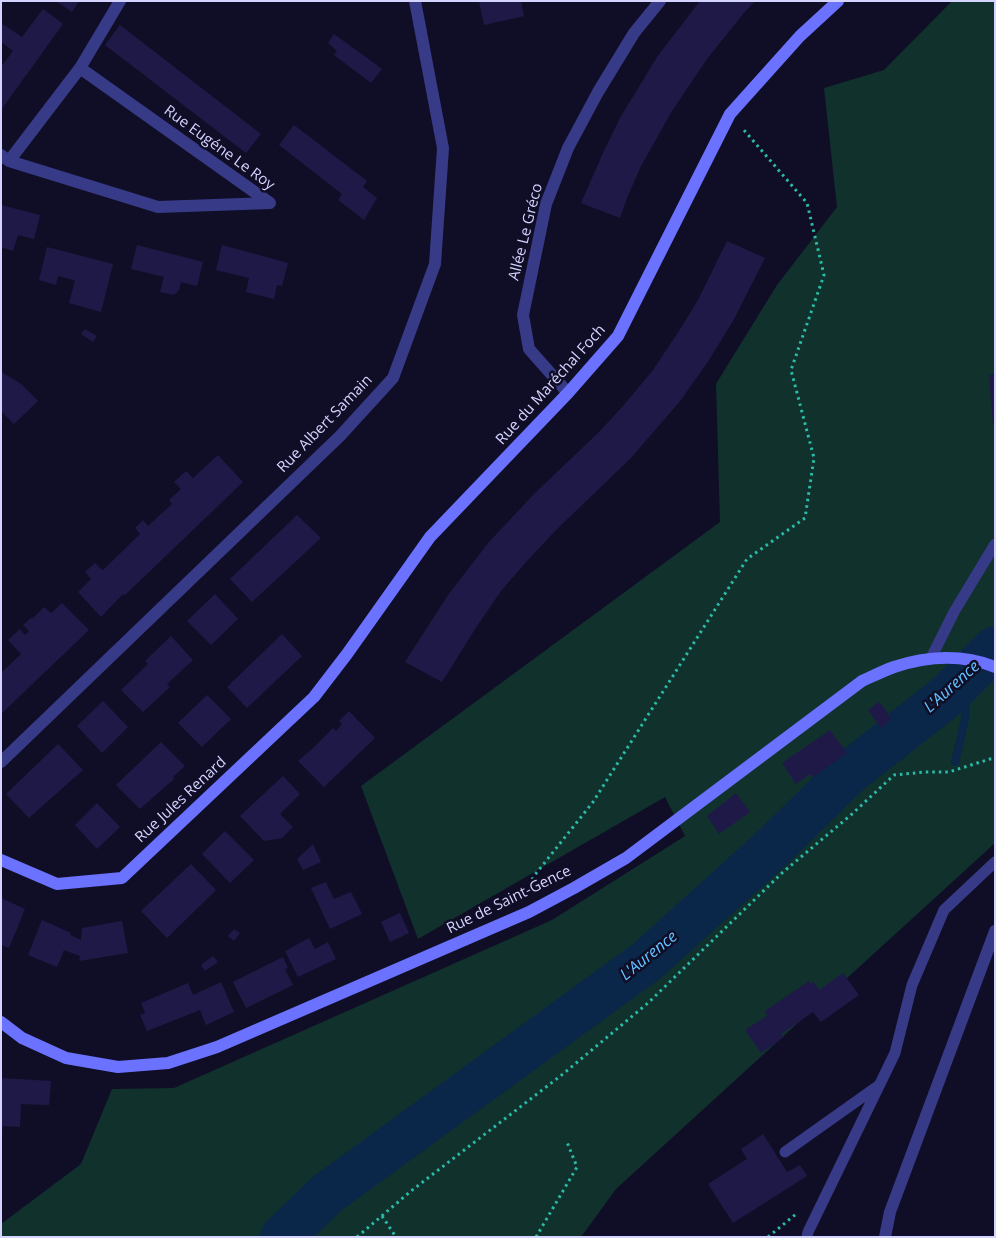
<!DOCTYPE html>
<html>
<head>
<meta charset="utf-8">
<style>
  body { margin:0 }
  #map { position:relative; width:996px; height:1238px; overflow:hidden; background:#100e26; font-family:"Open Sans",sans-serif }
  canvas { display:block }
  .frame { position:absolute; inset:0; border:2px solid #d5d3ff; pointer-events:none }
</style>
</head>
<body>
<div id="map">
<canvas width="996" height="1238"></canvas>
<div class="frame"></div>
</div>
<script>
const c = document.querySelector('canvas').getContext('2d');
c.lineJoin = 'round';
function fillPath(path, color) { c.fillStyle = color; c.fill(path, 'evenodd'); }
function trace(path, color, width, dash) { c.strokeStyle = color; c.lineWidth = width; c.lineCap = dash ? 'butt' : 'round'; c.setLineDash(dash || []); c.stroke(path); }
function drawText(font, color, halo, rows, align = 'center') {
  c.font = font + ' "Open Sans",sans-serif'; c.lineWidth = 5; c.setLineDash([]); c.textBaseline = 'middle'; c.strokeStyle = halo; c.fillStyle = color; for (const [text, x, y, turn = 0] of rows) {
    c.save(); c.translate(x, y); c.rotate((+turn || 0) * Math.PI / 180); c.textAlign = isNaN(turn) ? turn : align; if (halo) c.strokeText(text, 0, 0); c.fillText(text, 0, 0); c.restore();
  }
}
const green = new Path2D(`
  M952,1H995V843L616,1189L581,1237H1V1224L81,1164L112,1089L174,1088L552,920L685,836L665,797L418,939L361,786L720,522L716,384L777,285L837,207L824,88L884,70Z`);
const stream = new Path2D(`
  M955,762L966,715L964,679`);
const river = new Path2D(`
  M282,1237L328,1193L647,961L769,851L849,773L948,695L995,648`);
const building = new Path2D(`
  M56,1H79L72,12Z
  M479,1H521L524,16L484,25Z
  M700,1H755L743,14L707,59L672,111L641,166L627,198L620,218L581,203L603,153L620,118L657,57Z
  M43,9L63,24L1,110V67L13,51L1,42V23L22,37Z
  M120,25L261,134L246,153L105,45Z
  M334,34L382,69L371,83L334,55L337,51L328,43Z
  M294,125L367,181L363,187L377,198L364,220L338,200L342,194L279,145Z
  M1,205L40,215L34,239L18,235L13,251L1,247Z
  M727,241L765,258L733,321L709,360L681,400L631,458L556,530L527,561L501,591L477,626L442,682L405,662L448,595L489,542L534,494L599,432L623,406L653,370L681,328L699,298Z
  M137,245L203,262L197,286L181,282L179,290L174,295L160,292L164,277L131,269Z
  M222,245L288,263L282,286L277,285L274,299L246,292L249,278L216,270Z
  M47,247L113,264L101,312L69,303L75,280H74L58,276L56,285L39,280Z
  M85,329L97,336L93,342L81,334Z
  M1,372L20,383L38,401L14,424L1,411Z
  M995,374V424H993L989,375Z
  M218,455L243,482L125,595L123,594L101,617L78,592L91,579L85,572L95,563L101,569L103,570L140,534L135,528L143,520L148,526L172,504L169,500L181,489L174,482L186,471L193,478Z
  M297,515L321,538L252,602L230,579Z
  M215,594L238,619L211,645L187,621Z
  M62,603L89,630L1,714V673L21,654L8,640L20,629L25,635L29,631L23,625L31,618L32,619L44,607L51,613Z
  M282,634L302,656L247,708L227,687Z
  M171,636L193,660L167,684L170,687L143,712L121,690L148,664L145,661Z
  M207,695L231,719L202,747L178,723Z
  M103,701L128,727L102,753L77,726Z
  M879,702L885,709L891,719L881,728L868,710Z
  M349,711L375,738L324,787L298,761L313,748L333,728L336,731L342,724L339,721Z
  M830,730L847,753L813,777L810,774L796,784L782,763Z
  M161,742L185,766L173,777L174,779L140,809L116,785Z
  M58,744L83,770L29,818L6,794Z
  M283,776L300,794L280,814L293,827L282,838L264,841L240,816Z
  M736,793L750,812L719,834L707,816Z
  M97,803L120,827L97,849L75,825Z
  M225,831L254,860L230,883L202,854Z
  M313,844L321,862L303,870L297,859Z
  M191,864L216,890L167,938L141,911Z
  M326,882L334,899L351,892L362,914L330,929L311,888Z
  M1,898L25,909L9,948L1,945Z
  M400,913L409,933L390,942L381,922Z
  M42,920L71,933L70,935L81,940L82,928L122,921L128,953L79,961L80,956L64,950L57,967L28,955Z
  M234,929L240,933L234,941L228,936Z
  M309,938L315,949L328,942L336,959L298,977L285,951Z
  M213,956L218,962L205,971L201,965Z
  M283,957L288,968L285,969L293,985L246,1008L233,982Z
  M843,973L859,995L821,1022L813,1012L781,1034L784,1037L761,1053L745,1030L767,1016L765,1011L809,981L811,984L814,982L819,990Z
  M221,982L234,1012L206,1025L200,1010L147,1031L140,1015L145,1013L141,1003L188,983L193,995Z
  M1,1078L51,1081L49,1105L21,1104L20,1127L3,1126L2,1132H1Z
  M763,1134L787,1172L800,1165L807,1176L733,1223L708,1184L747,1159L741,1149Z`);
const path = new Path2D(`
  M529,892V886L534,876L593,802L747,559L805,518L814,458L791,370L824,275L807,203L743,129
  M382,1216L396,1237
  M357,1237L411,1191L563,1074L648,1003L782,873L852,814L894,775L925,772H949L990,759H995
  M536,1237L577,1167L567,1142
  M768,1237L796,1214`);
const lane = new Path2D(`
  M931,658L954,612L995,544
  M785,1152L878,1086
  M807,1237L808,1232L895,1053L912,985L944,910L995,862`);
const street = new Path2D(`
  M80,68L120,1
  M1,155L9,161L158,207L270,203L80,68L9,161
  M568,393L529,349L523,315L546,204L568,148L598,92L634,33L660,1
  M1,762L340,436L393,378L435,264L443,148L415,1
  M885,1237L890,1212L995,931`);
const secondary = new Path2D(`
  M1,860L57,884L122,878L314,697L347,654L430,537L568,393L618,336L730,114L800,36L838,1
  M1,1022L22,1038L66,1058L118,1067L168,1063L217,1047L529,912L574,888L626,858L862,681C873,676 883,671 894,667C927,656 963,654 995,667`);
const streetNames = [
  ["Rue Eugéne Le Roy",219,148,36],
  ["Allée Le Gréco",526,232,-76],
  ["Rue du Maréchal Foch",551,385,-48],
  ["Rue Albert Samain",325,424,-46],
  ["Rue Jules Renard",181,800,-43],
  ["Rue de Saint-Gence",509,900,-26]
];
const waterNames = [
  ["L'Aurence",952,687,-42],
  ["L'Aurence",649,956,-39]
];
fillPath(green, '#11312d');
trace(stream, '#0a2649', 8);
trace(river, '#0a2649', 44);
fillPath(building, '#1f1948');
trace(path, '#2abca8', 3, [2.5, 4]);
trace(lane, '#373a87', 11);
trace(street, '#373a87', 12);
trace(secondary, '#6a72ff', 12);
drawText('15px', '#d5d3ff', '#100e26', streetNames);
drawText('italic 16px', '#61c2ff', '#100e26', waterNames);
</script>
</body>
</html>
